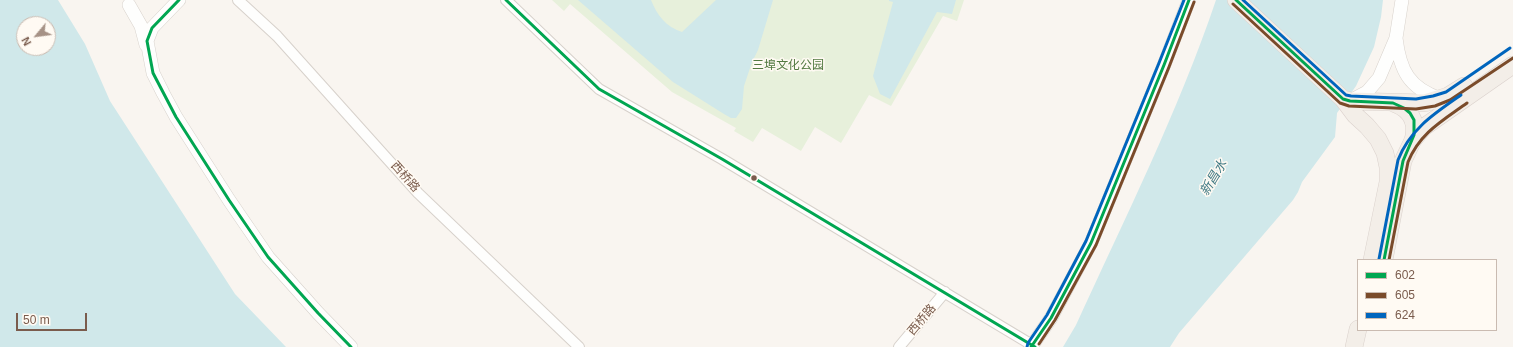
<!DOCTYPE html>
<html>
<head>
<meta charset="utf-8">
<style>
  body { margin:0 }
  #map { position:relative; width:1513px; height:347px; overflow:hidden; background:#f9f5f0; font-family:Helvetica,sans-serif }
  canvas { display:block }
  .legend { position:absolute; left:1357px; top:259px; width:140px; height:72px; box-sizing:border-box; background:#fffaf3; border:1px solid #cabbb1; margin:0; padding:5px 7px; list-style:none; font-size:12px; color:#7a5c4d }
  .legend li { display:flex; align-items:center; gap:8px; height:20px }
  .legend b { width:20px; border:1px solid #cabbb1 }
  .north { position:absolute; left:16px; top:16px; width:40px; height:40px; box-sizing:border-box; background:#fffaf3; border:1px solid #cabbb1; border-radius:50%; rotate:241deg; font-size:11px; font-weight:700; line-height:16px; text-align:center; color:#7a5c4d }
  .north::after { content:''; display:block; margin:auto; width:14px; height:18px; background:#a69286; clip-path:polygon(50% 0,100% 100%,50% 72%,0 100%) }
  .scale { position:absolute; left:16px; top:313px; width:71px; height:18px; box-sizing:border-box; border:2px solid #7a5c4d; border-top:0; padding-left:5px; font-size:12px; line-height:14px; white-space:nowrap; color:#7a5c4d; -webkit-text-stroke:3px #fffaf3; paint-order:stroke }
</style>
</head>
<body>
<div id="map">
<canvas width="1513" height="347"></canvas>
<ul class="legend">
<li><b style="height:5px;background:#00a651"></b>602</li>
<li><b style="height:5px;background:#7a4b2a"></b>605</li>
<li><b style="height:5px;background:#0065bd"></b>624</li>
</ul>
<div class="north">N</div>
<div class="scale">50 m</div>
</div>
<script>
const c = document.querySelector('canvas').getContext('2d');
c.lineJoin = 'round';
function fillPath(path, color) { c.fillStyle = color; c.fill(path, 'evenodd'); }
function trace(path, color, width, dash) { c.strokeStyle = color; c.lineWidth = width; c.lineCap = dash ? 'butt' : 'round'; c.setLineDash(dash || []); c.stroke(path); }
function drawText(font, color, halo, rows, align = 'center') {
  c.font = font + ' Helvetica,"Noto Sans SC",sans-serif'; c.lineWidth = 3; c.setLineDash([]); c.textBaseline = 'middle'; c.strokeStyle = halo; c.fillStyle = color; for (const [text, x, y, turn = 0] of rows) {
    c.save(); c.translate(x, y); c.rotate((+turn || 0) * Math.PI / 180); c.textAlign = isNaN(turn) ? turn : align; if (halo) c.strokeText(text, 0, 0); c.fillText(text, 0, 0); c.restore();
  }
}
const green = new Path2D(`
  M552,0H964L957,21L943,16L891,106L869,95L841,143L815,127L801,151L762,128L753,142L734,131L736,128L672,92L570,4L564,11Z`);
const water = new Path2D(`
  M0,0H58L85,44L110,101L235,294L286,347H0ZM24,24H48V48H24Z
  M578,0H651C657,15 666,27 682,32L716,0H773L758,50L752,62L744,86L742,109L736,118H731L724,114L673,82Z
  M889,0H956L952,14L937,12L890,99L880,94L873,76L893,2L889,1Z
  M1216,0H1383L1381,17L1374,47L1356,86L1337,113L1335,137L1302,182L1298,192L1293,200L1179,333L1170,347H1063L1076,325C1125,218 1178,112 1216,0Z`);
const minor = new Path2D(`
  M238,0L277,36L418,193L579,347
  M506,0L599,89L722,159L1032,345
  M899,347L945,292`);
const tertiary = new Path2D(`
  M179,0L152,28L147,41L153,73L163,93L176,117L229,200L268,257L318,313L351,347
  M129,5L141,26L146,45
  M1396,38C1400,71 1409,88 1441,99
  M1350,101L1367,92L1379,78L1396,38L1402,0
  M1031,347L1051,318L1091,243L1164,65L1189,0`);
const primary = new Path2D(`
  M1236,0L1343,99L1355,115L1367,126L1378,139L1385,153L1388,167V182L1372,260
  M1343,99L1350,101L1425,103L1448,96L1464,86
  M1393,103C1411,109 1418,122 1413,140
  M1384,260L1403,161L1413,140L1424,127L1513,65
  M1354,347L1358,329`);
const bus1 = new Path2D(`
  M179,0L152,28L147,41L153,73L176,117L229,200L268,257L318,313L351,347
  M506,0L599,89L722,159L1035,347
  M1236,0L1343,99L1350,101L1393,103L1404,108L1410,113L1414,120V135L1403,161L1384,260
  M1031,347L1051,318L1091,243L1164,65L1189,0`);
const bus2 = new Path2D(`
  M1233,4L1340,103L1349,106L1416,109L1435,106L1450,100L1513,58
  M1389,260L1408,162C1420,133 1442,121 1467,103
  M1039,344L1055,320L1096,245L1169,67L1194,2`);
const bus3 = new Path2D(`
  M1243,0L1346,95L1351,96L1416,99L1433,96L1446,92L1510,48
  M1379,259L1398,160C1410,129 1435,113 1461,95
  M1027,347L1028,343L1047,315L1086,241L1159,63L1184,0`);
const markers = [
  [754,178,3.5,"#7a5c4d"]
];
const parkNames = [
  ["三埠文化公园",788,66]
];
const streetNames = [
  ["西桥路",405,177,48],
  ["西桥路",922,320,-50]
];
const waterNames = [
  ["新昌水",1214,178,-59]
];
fillPath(green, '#e7f0db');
fillPath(water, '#d0e8ea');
trace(minor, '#d7d1cb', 12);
trace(tertiary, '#d7d1cb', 14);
trace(primary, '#dad1cc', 18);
trace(minor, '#fefefd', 10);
trace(tertiary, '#fefefd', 13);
trace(primary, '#f3eee8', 17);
trace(bus1, '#00a651', 3);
trace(bus2, '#7a4b2a', 3);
trace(bus3, '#0065bd', 3);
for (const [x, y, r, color] of markers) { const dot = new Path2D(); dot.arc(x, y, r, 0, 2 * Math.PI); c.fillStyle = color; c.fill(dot); trace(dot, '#fffaf3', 1.5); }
drawText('12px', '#537a41', '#fffaf3', parkNames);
drawText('12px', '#7a5c4d', '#fffaf3', streetNames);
drawText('italic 13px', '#437c86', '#fffaf3', waterNames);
</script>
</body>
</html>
